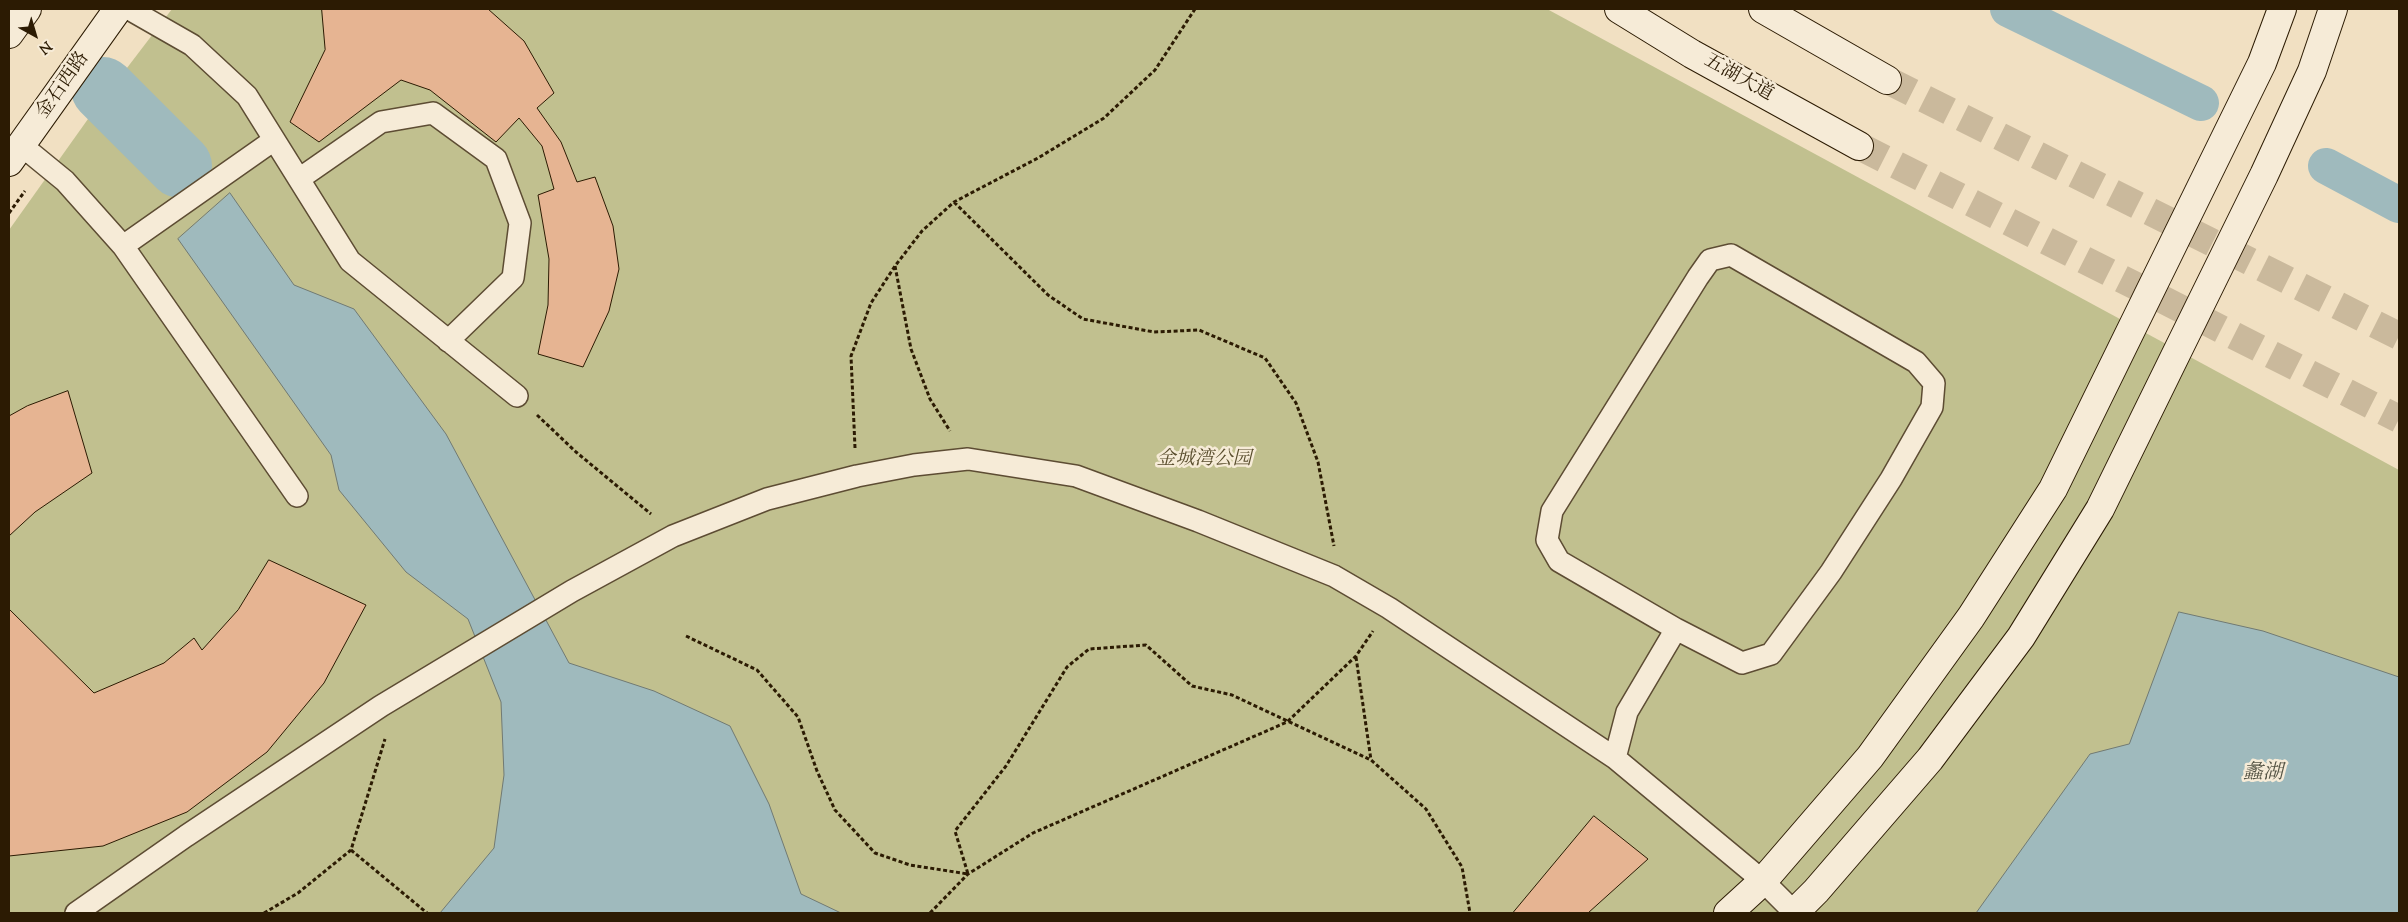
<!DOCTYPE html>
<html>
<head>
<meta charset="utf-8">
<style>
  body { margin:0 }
  #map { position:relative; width:2408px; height:922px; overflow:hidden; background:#f1e0c2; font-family:"Sorts Mill Goudy",serif }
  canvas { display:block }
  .frame { position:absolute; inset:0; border:10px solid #2c1b03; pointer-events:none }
  .north { position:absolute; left:10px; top:10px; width:50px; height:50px; -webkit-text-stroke:4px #f6ebd7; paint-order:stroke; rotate:141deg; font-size:14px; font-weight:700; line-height:20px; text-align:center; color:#2c1b03 }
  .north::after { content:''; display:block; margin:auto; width:18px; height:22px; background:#2c1b03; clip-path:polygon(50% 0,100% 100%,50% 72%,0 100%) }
</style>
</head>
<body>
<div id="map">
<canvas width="2408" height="922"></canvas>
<div class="frame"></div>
<div class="north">N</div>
</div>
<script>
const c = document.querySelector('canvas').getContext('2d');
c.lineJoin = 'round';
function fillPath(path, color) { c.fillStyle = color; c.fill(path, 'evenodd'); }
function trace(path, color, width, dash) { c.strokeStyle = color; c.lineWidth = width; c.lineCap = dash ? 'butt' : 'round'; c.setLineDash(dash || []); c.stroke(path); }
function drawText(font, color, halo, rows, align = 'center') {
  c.font = font + ' "Sorts Mill Goudy","Noto Serif SC",serif'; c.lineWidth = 5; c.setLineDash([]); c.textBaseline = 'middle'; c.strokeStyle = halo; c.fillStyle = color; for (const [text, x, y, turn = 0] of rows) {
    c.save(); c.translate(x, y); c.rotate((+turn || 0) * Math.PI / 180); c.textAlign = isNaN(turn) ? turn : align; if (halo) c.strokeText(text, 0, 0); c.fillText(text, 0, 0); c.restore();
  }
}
const green = new Path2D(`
  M172,9H1547L2399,470V913H9V230L88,119Z`);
const water = new Path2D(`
  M230,193L294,285L354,309L446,434L569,663L654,691L730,726L769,804L801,894L841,913H440L494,848L504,775L501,702L468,619L406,572L339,490L331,455L178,239Z
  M2179,612L2263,631L2399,677V913H1976L2090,754L2129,744Z`);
const canal = new Path2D(`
  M2008,9L2201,103
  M2326,166L2399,205`);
const river = new Path2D(`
  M103,89L180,166`);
const building = new Path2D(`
  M322,9H488L524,41L554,93L537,108L561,142L577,182L595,177L613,226L619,269L609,311L583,367L538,354L548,305L549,259L538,195L554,189L542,146L519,118L496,142L430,90L401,80L319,142L290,122L325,50Z
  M68,391L92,473L35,512L9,536V416L27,406Z
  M269,560L366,605L324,683L267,752L187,812L103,846L9,856V609L94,693L164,663L194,638L202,650L238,610Z
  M1594,816L1648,859L1588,913H1513Z`);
const secondaryTunnel = new Path2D(`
  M1887,80L2399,336
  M1859,146L2399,419`);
const path = new Path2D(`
  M954,202L1048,295L1083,319L1154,332L1199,330L1265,358L1296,403L1318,462L1334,546
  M9,213L25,191
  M895,266L911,349L930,399L950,431
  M537,415L576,452L651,514
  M855,448L851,356L871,303L895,266L922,231L954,202L1038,158L1104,118L1155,70L1195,9
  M686,636L757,670L798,717L817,771L835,810L875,853L910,865L968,874L955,831L1006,766L1067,667L1089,649L1146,645L1192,686L1232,695L1371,760L1426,809L1462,867L1470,913
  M1356,657L1371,760
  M351,850L427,913
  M264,913L298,893L351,850L385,739
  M930,913L968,874L1033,833L1287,722L1356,656L1373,631`);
const service = new Path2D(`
  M129,9L192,45L247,96L350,261L517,396
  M21,145L65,181L123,246L297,496
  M299,179L381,122L433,113L496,159L520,223L513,278L448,341
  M123,246L274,140
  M1731,255L1916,362L1934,383L1932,407L1891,479L1831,572L1771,654L1742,663L1676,629L1559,561L1547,540L1552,511L1698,277L1710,260Z
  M1615,758L1627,712L1676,629
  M76,913L186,836L381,706L572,591L673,536L767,499L857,476L914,465L968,459L1076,476L1198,521L1334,576L1389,608L1615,758L1763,881L1795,913`);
const secondary = new Path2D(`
  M1619,9L1692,54L1859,146
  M1763,9L1887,80
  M9,34L27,9
  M9,162L118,9
  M1728,913L1763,881L1870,757L1971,617L2053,489L2262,63L2282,9
  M1794,913L1816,891L1930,759L2021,637L2100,509L2264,175L2312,71L2333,9`);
const streetNames = [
  ["五湖大道",1738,79,29],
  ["金石西路",64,86,-55]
];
const parkNames = [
  ["金城湾公园",1204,461]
];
const waterNames = [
  ["蠡湖",2263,775]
];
fillPath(green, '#c1c08f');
fillPath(water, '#9fbabd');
trace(water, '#717a73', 1);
trace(canal, '#9fbabd', 36);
trace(river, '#9fbabd', 64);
fillPath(building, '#e6b492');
trace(building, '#2c1b03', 1);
trace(secondaryTunnel, '#cab99c', 28, [28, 14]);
trace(service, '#5d4c33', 24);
trace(secondary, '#2c1b03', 30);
trace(path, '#2c1b03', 3, [4, 2.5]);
trace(service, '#f6ebd7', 21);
trace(secondary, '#f6ebd7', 28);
drawText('19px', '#2c1b03', '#f6ebd7', streetNames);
drawText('italic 19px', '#594d2d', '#f6ebd7', parkNames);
drawText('italic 20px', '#545344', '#f6ebd7', waterNames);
</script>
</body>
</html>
